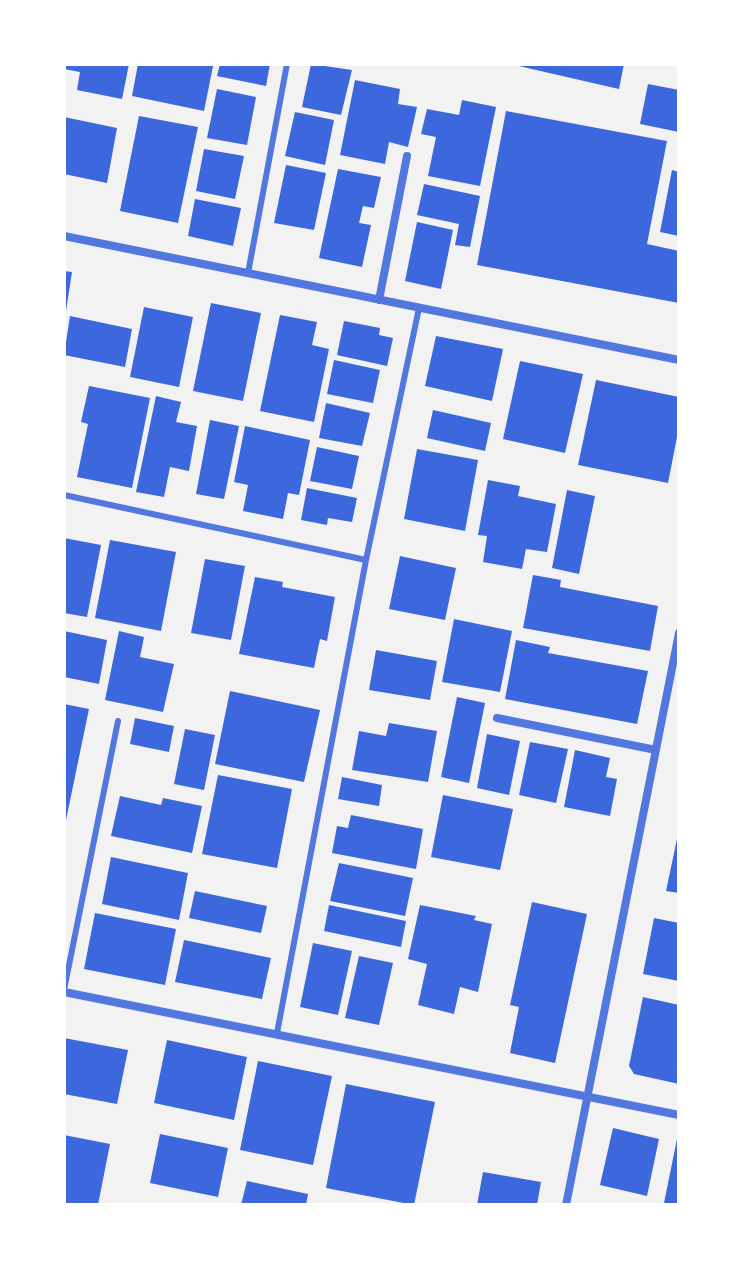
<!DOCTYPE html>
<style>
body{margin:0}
#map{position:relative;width:743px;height:1269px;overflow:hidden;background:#f2f2f2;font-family:"Golos Text",sans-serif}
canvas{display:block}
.frame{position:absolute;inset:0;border:66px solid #fff;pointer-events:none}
</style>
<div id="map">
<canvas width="743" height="1269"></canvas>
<div class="frame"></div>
</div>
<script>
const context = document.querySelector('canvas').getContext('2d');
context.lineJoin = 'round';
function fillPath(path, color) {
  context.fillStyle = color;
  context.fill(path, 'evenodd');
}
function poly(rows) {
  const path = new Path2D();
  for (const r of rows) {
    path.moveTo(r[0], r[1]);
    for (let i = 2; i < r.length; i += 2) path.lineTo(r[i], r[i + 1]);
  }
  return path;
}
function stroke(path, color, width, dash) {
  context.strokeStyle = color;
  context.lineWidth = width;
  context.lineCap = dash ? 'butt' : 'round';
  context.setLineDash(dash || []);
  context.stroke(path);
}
fillPath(poly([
 [64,64,129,64,122,99,77,90,80,72,64,69],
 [138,64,213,66,204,111,132,96],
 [220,64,270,64,266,86,217,76],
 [311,64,352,70,341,115,302,107],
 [510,64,624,64,619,89],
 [355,80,400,89,398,104,417,107,408,147,389,142,385,164,340,155],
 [648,84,679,90,679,132,640,124],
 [217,89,256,97,247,145,207,138],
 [462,100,496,107,480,186,428,176,436,137,421,134,427,109,459,115],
 [506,111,667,141,647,244,679,251,679,303,477,265],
 [295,112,334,120,325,165,285,156],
 [139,116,198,127,178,223,120,211],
 [64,117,117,128,107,183,64,174],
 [204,149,244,156,235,199,196,191],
 [286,165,326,173,314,230,274,223],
 [338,169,381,177,374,208,363,206,359,223,371,225,362,267,319,258],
 [672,170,679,172,679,236,660,232],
 [424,184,480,196,470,247,455,245,459,224,417,215],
 [195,199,241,208,233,246,188,236],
 [417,222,453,230,441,289,405,281],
 [64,271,72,272,66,311,64,311],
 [211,303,261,313,243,401,193,391],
 [144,307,193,317,179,387,130,377],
 [280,315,317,322,312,345,329,349,314,422,260,411],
 [70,316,132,329,125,367,64,355],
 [344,321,380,328,379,335,393,338,387,366,337,355],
 [436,336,503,349,492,401,425,386],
 [334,360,380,370,373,403,327,394],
 [520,361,583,374,565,453,503,439],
 [596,380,679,397,679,427,668,483,578,465],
 [89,386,150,398,132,488,77,477,88,424,81,422],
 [156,396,181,402,176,422,197,426,189,471,170,467,164,497,136,492],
 [326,403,370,413,362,446,319,438],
 [433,410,491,423,485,451,427,438],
 [210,420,239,426,224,499,196,494],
 [245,426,310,440,299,495,288,493,283,519,243,511,248,485,234,482],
 [317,447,359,456,352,489,310,481],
 [417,449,478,460,465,531,404,519],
 [488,480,520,486,518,496,556,504,547,552,526,549,522,569,483,562,487,536,478,535],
 [307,488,357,498,352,522,328,518,327,525,301,520],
 [567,490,595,496,579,574,552,568],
 [64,538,101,545,87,617,64,613],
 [110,540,176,552,161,631,95,618],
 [400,556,456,568,445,620,389,609],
 [205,559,245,566,231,640,191,633],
 [533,575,561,580,560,587,658,606,650,651,523,628],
 [255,577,283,582,282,587,335,597,327,641,320,639,314,668,239,654],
 [454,619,512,631,500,692,442,682],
 [64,631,107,640,99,684,64,677],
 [119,631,144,637,140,657,174,664,163,712,105,700],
 [516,640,550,647,548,653,648,671,637,724,505,699],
 [376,650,437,661,430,700,369,690],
 [230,691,320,710,304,782,215,764],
 [457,697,485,703,469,783,441,777],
 [64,704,89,709,65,825,64,825],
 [135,718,174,726,169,752,130,744],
 [389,723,437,731,428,782,352,770,359,731,386,736],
 [185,729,215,735,204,790,174,784],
 [487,734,520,741,509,795,477,788],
 [530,742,568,749,556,803,519,795],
 [575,750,610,758,606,777,617,779,610,816,564,807],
 [218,775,292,789,277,868,202,854],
 [342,777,382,785,379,806,338,799],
 [443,795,513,809,500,870,431,857],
 [120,796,161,805,163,798,202,806,192,853,111,836],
 [351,815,423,829,416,869,332,853,337,826,348,828],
 [678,834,679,834,679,893,666,891],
 [111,857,188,873,179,920,102,904],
 [339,863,413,878,405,916,330,901],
 [195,891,267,906,261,933,189,918],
 [532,902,587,914,555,1063,510,1053,519,1007,510,1005],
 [329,905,406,921,401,947,324,931],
 [420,905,476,916,474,920,492,924,478,992,460,987,454,1014,418,1005,427,964,408,959],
 [95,913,176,929,165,985,84,969],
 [654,918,679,923,679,981,643,974],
 [184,940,271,958,262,999,175,982],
 [313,943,352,951,338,1015,300,1007],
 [359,956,393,963,379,1025,345,1018],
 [643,997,679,1005,679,1084,634,1074,629,1066],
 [64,1038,128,1050,117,1104,64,1094],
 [167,1040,247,1057,234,1120,154,1103],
 [258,1061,332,1076,313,1165,240,1150],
 [346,1084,435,1102,414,1205,326,1188],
 [613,1128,659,1139,647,1196,600,1185],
 [160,1134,228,1148,218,1197,150,1183],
 [678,1134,679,1134,679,1205,664,1203],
 [64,1135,110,1144,98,1205,64,1205],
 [483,1172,541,1182,537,1205,477,1205],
 [247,1181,308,1194,306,1205,241,1205]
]), '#3d67dc');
stroke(poly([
 [248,273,287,64],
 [64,495,366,560],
 [64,990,118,721],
 [277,1033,366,560,419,308]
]), '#5277de', 6);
stroke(poly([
 [64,236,679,360],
 [379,300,407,156],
 [497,718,656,750],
 [64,992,679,1115],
 [566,1205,679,633]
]), '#5277de', 8);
</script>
